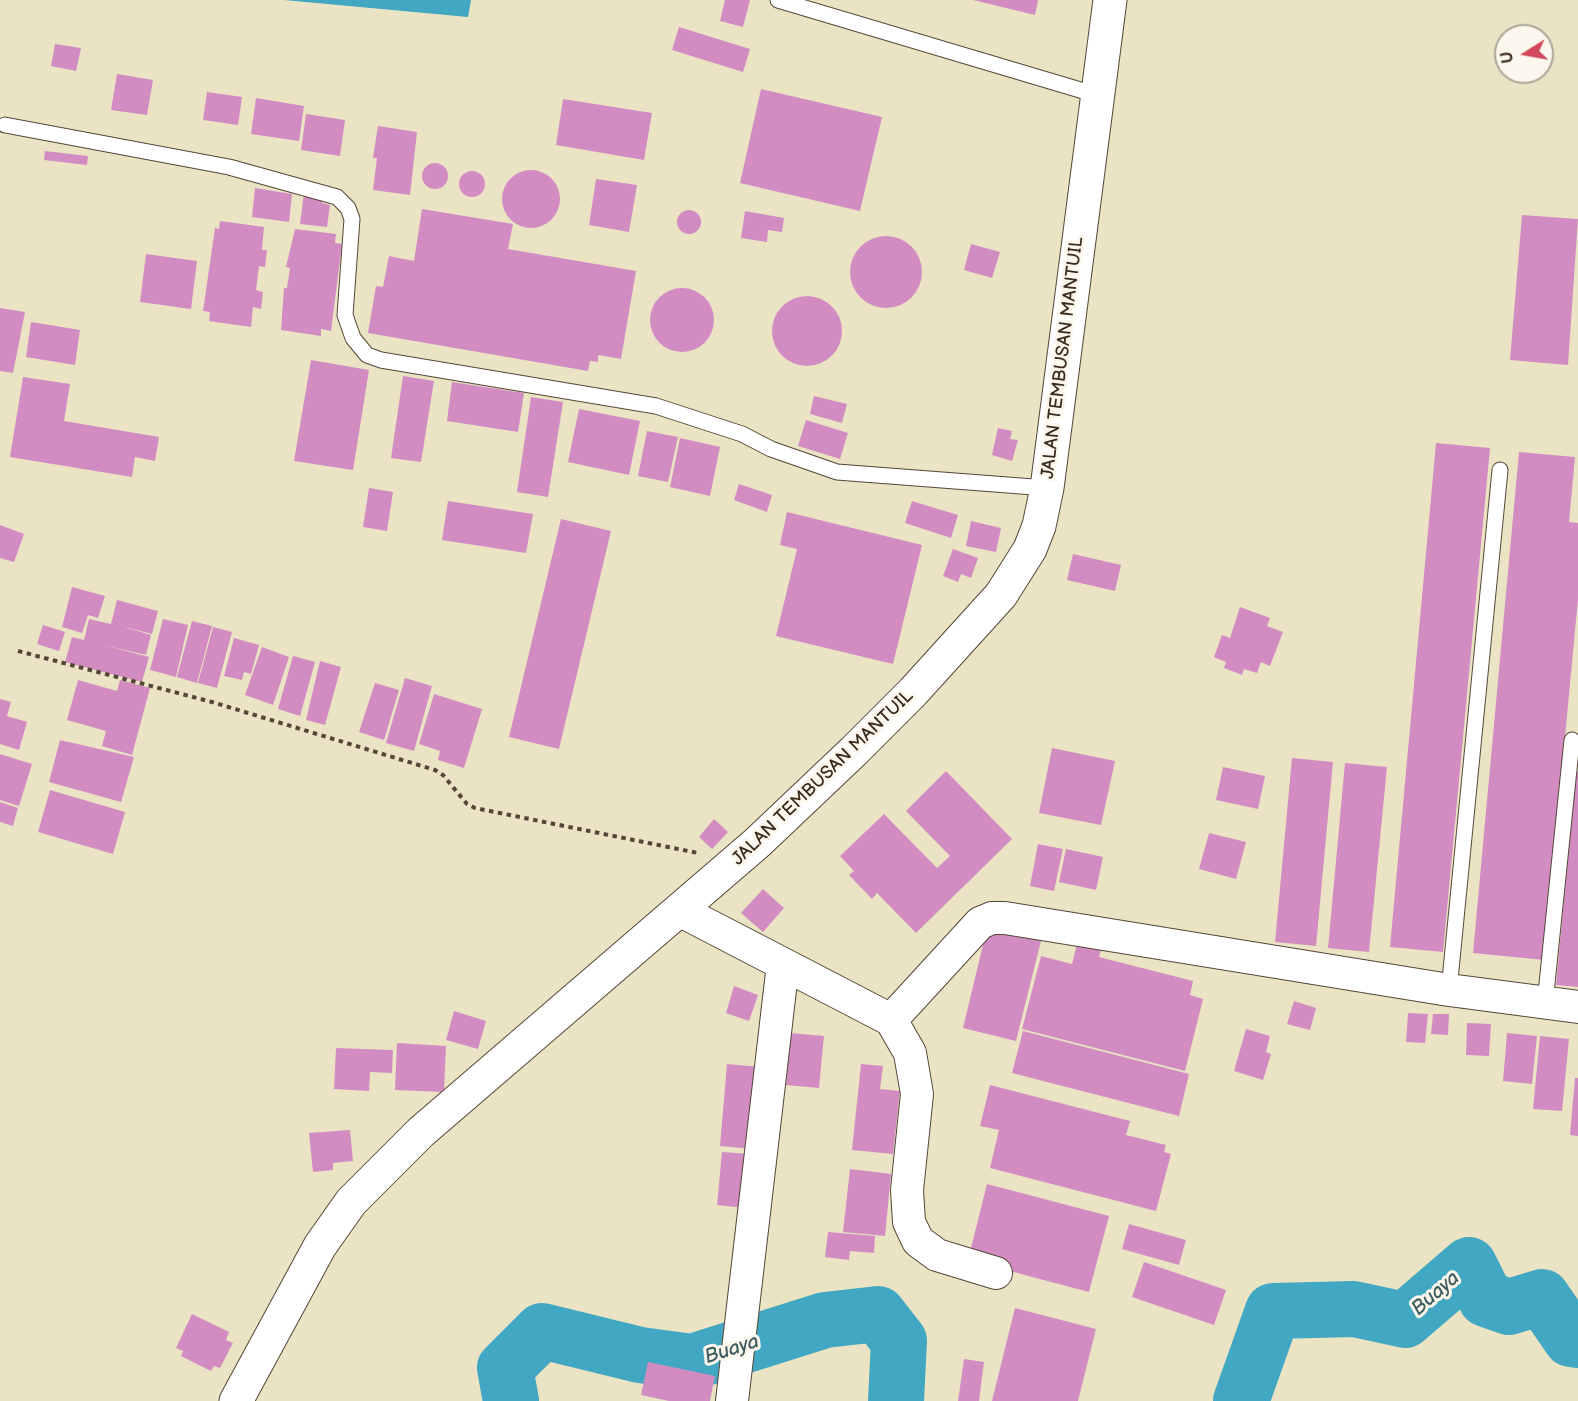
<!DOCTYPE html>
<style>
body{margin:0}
#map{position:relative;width:1578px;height:1401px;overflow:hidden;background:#eae4c5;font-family:"Balsamiq Sans",sans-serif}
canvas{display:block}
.north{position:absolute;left:1494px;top:24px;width:60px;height:60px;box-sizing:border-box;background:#fbf7ec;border:2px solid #aea59a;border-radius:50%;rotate:259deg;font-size:16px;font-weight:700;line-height:24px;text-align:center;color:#3b2a1e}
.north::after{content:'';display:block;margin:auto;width:21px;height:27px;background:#d1495b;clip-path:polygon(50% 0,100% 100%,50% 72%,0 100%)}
</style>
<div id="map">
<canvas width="1578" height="1401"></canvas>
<div class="north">U</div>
</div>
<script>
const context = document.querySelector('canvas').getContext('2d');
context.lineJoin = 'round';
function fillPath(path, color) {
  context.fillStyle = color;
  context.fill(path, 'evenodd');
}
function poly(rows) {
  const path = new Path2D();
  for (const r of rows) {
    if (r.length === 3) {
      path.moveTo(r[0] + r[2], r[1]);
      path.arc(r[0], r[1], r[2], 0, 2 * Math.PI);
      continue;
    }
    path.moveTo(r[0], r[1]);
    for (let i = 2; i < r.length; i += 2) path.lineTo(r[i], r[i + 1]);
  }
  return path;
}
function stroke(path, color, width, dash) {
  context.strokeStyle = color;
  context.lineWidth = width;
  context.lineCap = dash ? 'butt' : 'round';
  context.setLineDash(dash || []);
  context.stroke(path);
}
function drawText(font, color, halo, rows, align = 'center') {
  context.font = font + ' "Balsamiq Sans",sans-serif';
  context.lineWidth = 6;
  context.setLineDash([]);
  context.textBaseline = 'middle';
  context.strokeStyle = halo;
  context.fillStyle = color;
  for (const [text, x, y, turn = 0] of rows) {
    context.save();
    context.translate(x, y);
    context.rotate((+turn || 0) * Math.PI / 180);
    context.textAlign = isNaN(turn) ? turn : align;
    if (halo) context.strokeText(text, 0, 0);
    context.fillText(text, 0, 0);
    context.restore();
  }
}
fillPath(poly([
 [284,0,471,0,468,17]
]), '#42a7c2');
stroke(poly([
 [511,1401,505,1368,542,1331,640,1355,692,1362,825,1320,878,1314,899,1341,896,1401],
 [1241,1401,1273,1311,1354,1309,1405,1320,1469,1265,1486,1299,1509,1307,1542,1297,1571,1339,1578,1340]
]), '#42a7c2', 56);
fillPath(poly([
 [725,0,750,0,743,27,720,21],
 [973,0,1038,0,1035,15],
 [679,27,750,49,743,72,672,50],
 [55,44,81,48,76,71,51,66],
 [117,74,153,80,147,115,111,110],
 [761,89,882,117,860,211,740,183],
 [207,92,242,97,238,125,203,120],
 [256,98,304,106,299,141,251,134],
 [563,99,652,113,644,160,556,145],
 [306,114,345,120,340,156,301,150],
 [378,126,417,132,410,195,373,190,377,158,373,158],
 [45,151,88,156,87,165,44,160],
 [435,176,13],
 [531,199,29],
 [472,184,13],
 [596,179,637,185,629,232,589,225],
 [255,188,292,194,289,222,252,217],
 [304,193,322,196,322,203,330,205,327,227,300,224],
 [422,209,513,224,508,249,636,271,621,359,598,355,598,362,590,361,588,371,368,333,376,286,383,287,389,256,414,261],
 [689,222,12],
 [745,211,784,218,782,232,768,230,767,242,741,238],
 [1522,215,1578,219,1568,365,1510,360],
 [220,221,264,227,262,250,267,250,265,267,259,266,256,290,263,292,261,309,253,307,251,327,209,321,210,312,203,311,215,228,219,229],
 [295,229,336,234,335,243,342,244,331,331,321,329,321,336,281,330,284,288,287,288,290,268,286,267],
 [886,272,36],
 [971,244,1000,252,992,278,964,270],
 [146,254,197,261,191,309,140,302],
 [682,320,32],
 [807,331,35],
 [0,308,25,312,13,373,0,371],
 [31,322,80,330,75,365,26,357],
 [311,360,369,370,353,470,294,461],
 [403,376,434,381,421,462,391,458],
 [23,377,70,384,64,421,159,437,155,461,135,457,132,477,10,457],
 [452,382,524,393,518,432,447,421],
 [814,396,847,404,842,423,810,414],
 [531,397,563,402,548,497,517,492],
 [579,409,640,421,629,475,568,462],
 [806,420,848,433,840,459,798,446],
 [998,428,1012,431,1010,439,1018,440,1012,461,992,455],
 [647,431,678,437,668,482,638,476],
 [680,438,720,447,710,496,670,487],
 [1436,443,1490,448,1443,952,1390,947],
 [1519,452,1575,457,1569,522,1578,523,1578,599,1544,960,1473,953],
 [739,484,772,495,767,512,734,500],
 [369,488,393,492,387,531,363,527],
 [448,501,533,514,526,553,442,540],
 [912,501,958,515,951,538,905,523],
 [787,512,922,545,893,664,776,636,797,549,780,545],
 [561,519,611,531,559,749,509,737],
 [971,521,1001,528,996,552,966,546],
 [0,525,24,534,14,562,0,558],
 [953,549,978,558,971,578,961,574,958,582,943,576],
 [1073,554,1121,565,1115,591,1067,580],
 [72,587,105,596,98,618,88,615,82,633,62,627],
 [117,600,158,611,152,634,121,626,151,635,146,655,103,645,149,657,142,682,65,662,72,637,84,640,89,619,111,624],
 [1240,607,1270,618,1267,626,1283,632,1270,666,1261,662,1257,673,1244,669,1242,675,1224,668,1226,662,1214,657,1222,635,1230,638],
 [163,619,188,625,176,677,150,670],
 [192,621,212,626,197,683,177,677],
 [43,625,65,632,59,651,37,644],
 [213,627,232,632,217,688,198,683],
 [234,638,259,645,251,674,244,672,242,680,224,676],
 [262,647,289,657,273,705,245,695],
 [293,656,315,662,300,716,278,709],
 [320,661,341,667,325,725,306,720],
 [405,678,432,686,414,751,386,743],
 [78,680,117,691,120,680,150,688,132,755,102,746,106,731,67,720],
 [375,683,399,690,384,740,359,732],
 [434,694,482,709,464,768,438,760,440,751,419,744],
 [0,699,11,702,7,716,27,722,19,750,0,744],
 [60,740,134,757,121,802,49,782],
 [1052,748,1115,761,1101,825,1039,813],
 [0,754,32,764,19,806,0,800],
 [1292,758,1333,762,1316,946,1275,942],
 [1345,763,1387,767,1369,952,1328,948],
 [1223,767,1265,776,1258,809,1216,800],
 [946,771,1012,839,916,933,877,893,872,899,849,875,854,871,840,856,884,814,937,868,950,856,906,811],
 [1576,771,1578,771,1578,987,1556,985],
 [50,790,125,812,113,854,38,832],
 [0,802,18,808,13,826,0,822],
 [714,819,728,832,712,849,699,837],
 [1209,833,1246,842,1236,879,1199,869],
 [1038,844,1063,849,1054,891,1030,886],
 [1066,849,1103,857,1096,890,1059,882],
 [763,889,784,908,763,932,741,913],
 [988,924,1042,937,1016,1041,963,1028],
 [1077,944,1101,950,1099,957,1193,981,1190,995,1203,999,1185,1071,1022,1029,1041,956,1072,964],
 [734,986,758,995,749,1021,726,1013],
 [1294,1001,1316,1008,1310,1030,1287,1024],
 [454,1011,486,1021,478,1049,446,1040],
 [1408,1013,1428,1014,1425,1043,1406,1042],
 [1433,1014,1449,1014,1448,1035,1431,1034],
 [1467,1023,1491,1024,1489,1056,1466,1055],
 [1246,1029,1270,1036,1266,1052,1271,1054,1263,1080,1234,1071],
 [1023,1031,1189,1074,1179,1116,1012,1073],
 [790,1033,824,1036,819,1088,786,1085],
 [1507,1033,1537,1036,1532,1084,1503,1081],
 [1540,1036,1569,1039,1562,1111,1533,1109],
 [397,1043,446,1046,444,1092,395,1090],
 [336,1048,393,1050,392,1073,370,1072,369,1091,334,1089],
 [727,1064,761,1067,753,1149,720,1146],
 [861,1064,883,1066,880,1089,900,1091,893,1154,852,1150],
 [1575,1078,1578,1078,1578,1136,1570,1135],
 [990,1085,1130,1121,1126,1135,1166,1145,1164,1152,1171,1154,1156,1211,990,1168,999,1130,980,1126],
 [350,1130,353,1161,333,1163,333,1170,313,1172,309,1133],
 [722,1152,750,1154,745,1208,717,1205],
 [850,1169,891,1174,885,1236,843,1232],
 [987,1184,1109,1216,1089,1292,968,1260],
 [1129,1224,1186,1240,1179,1265,1122,1249],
 [828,1232,875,1236,874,1253,850,1251,849,1260,825,1257],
 [1144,1262,1226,1290,1214,1325,1132,1297],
 [1015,1308,1096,1329,1078,1401,992,1401],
 [192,1314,229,1332,226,1340,233,1343,220,1368,214,1366,211,1371,181,1356,183,1351,176,1348],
 [964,1359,984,1362,979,1401,958,1401],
 [648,1362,715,1376,710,1401,669,1401,641,1395]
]), '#d28cc1');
const lane = poly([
 [778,0,1097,95],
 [5,125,229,167,337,197,348,208,352,219,345,315,353,338,367,355,381,360,656,406,742,434,771,449,837,472,1047,488],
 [1449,990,1500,470],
 [1545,1003,1572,740]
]);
const street = poly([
 [679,910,891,1020,910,1053,917,1094,907,1190,909,1222,918,1241,937,1255,996,1273],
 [891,1020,980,923,992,918,1005,918,1449,990,1578,1007],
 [732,1401,783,964]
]);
const secondary = poly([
 [236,1401,320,1246,351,1202,421,1132,757,843,854,751,913,692,1001,595,1030,549,1039,526,1047,488,1110,0]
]);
stroke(lane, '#554637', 17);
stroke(street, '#554637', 34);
stroke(secondary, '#554637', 35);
stroke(poly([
 [18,651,212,702,435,770,443,775,467,804,475,808,698,853]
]), '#554637', 4, [4.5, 4.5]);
stroke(lane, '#fff', 15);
stroke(street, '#fff', 32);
stroke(secondary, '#fff', 33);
drawText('18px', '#3b2a1e', '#fbf7ec', [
 ["JALAN TEMBUSAN MANTUIL",1063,358,-83],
 ["JALAN TEMBUSAN MANTUIL",823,778,-44]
]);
drawText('italic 20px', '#3e5c60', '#fbf7ec', [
 ["Buaya",1436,1294,-41],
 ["Buaya",732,1350,-18]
]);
</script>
